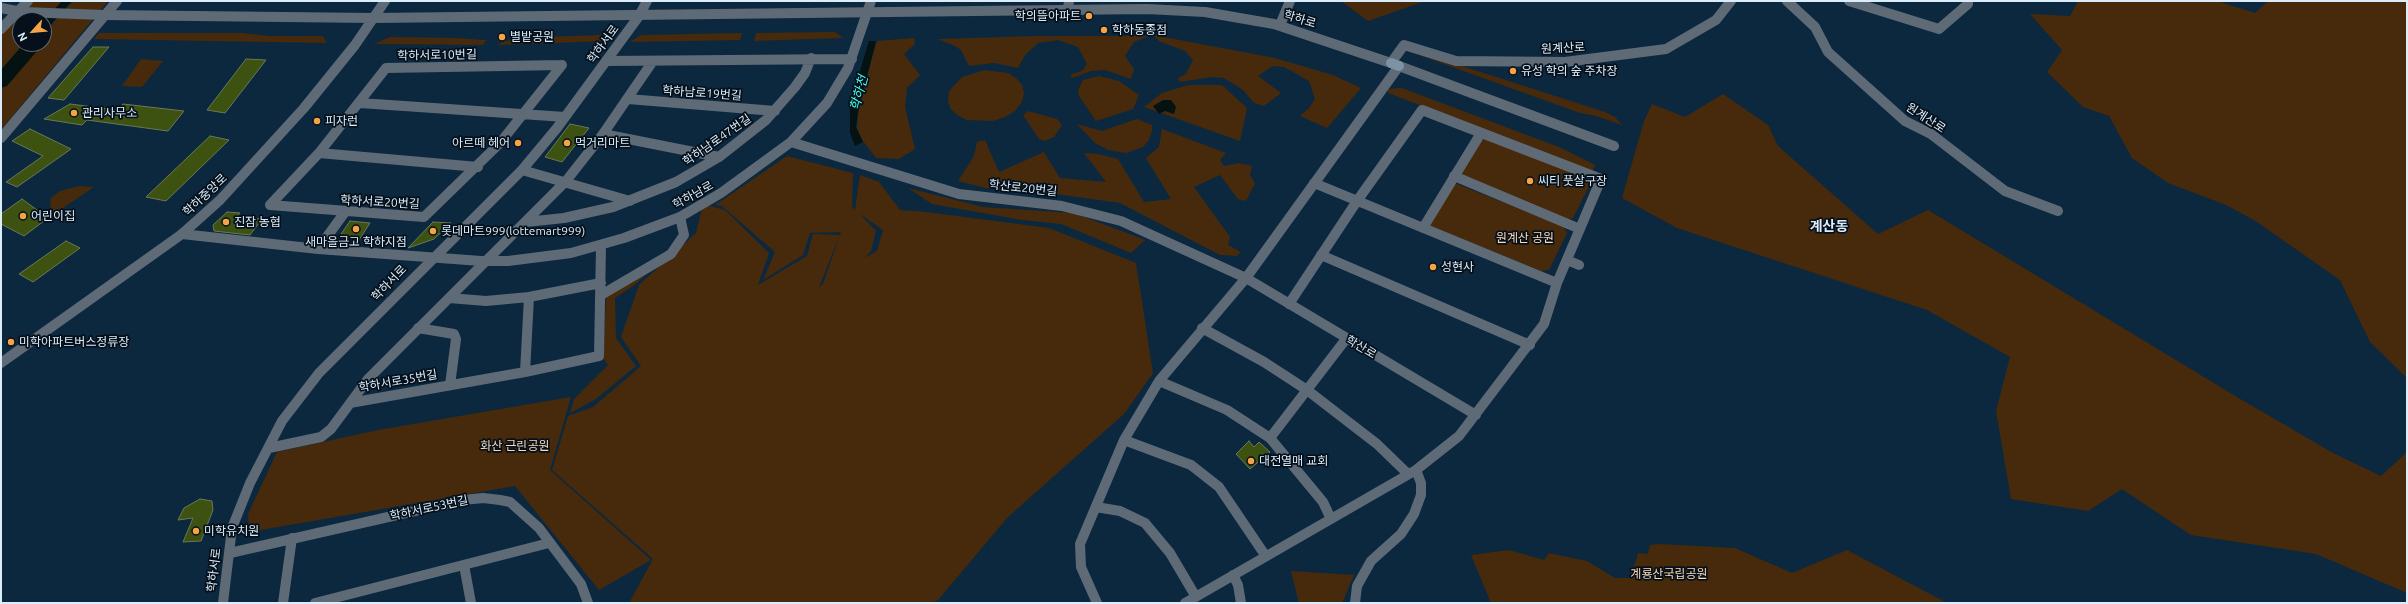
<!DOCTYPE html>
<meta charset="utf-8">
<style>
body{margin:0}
#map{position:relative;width:2408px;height:604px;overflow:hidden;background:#0c283f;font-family:Ubuntu,sans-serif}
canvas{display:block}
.frame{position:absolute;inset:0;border:2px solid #dbecfb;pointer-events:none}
.north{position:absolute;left:12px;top:12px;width:40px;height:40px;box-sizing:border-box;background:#05101a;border:1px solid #5b6874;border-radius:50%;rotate:243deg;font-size:11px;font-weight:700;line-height:16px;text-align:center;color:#dbecfb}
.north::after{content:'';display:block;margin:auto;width:14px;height:18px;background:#f5a346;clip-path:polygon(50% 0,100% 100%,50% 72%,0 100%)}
</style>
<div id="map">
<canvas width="2408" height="604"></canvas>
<div class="frame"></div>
<div class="north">N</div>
</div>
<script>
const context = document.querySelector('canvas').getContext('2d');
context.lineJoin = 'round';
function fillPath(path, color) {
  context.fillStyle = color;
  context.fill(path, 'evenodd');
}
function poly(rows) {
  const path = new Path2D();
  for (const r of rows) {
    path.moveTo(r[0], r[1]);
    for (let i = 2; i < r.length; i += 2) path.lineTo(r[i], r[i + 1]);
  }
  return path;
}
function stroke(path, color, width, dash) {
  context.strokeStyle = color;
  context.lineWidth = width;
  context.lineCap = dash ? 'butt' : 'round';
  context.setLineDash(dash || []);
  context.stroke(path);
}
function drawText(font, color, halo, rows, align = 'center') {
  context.font = font + ' Ubuntu,"Noto Sans KR",sans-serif';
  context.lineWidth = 3.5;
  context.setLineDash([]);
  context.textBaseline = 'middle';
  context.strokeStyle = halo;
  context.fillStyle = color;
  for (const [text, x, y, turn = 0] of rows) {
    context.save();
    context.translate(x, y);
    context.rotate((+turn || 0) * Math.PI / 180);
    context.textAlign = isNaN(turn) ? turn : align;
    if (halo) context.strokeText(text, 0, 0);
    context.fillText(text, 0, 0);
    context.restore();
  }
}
fillPath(poly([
 [31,1,62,1,44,21,20,20,20,44,23,44,1,70,1,34],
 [73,1,108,1,1,130,1,83,34,44,44,44,44,33],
 [1341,1,1425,1,1368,21],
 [2078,1,2217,1,2255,13,2268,1,2407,1,2407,378,2370,342,2340,280,2254,220,2226,205,2168,183,2132,158,2109,116,2083,107,2047,72,2062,50,2030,14,2070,16],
 [835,32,843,38,754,41,756,33],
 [99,33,243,33,270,36,323,36,327,43,94,39],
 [742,33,740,40,630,42,641,35],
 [601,35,606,41,497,45,505,41,539,37],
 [1153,35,1275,58,1333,75,1361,88,1327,128,1300,116,1309,108,1315,99,1309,81,1295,73,1284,67,1273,66,1258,76,1281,93,1264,106,1254,103,1243,90,1224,78,1212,77,1180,82,1178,78,1186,74,1193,60,1185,51,1159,41],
 [1037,36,1149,36,1134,42,1125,56,1134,69,1131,79,1105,70,1091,71,1072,78,1070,75,1083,70,1087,64,1078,47,1058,40,1038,43,1025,55,1018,68,994,63,969,66,961,50,953,45,937,39],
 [390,37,456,38,486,40,483,45,374,44],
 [914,38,915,44,904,54,920,75,907,88,905,107,915,149,899,159,876,158,863,141,857,129,859,103,877,41],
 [1411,52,1462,66,1605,112,1615,117,1622,125,1596,116,1580,113],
 [141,59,163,61,142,87,122,86],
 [985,70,1008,73,1016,78,1022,85,1024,93,1022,102,1015,111,1005,117,993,121,967,120,957,115,950,108,948,100,949,91,962,77],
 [1099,76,1119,81,1139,95,1133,109,1096,121,1079,96,1078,90,1083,80],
 [1188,85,1222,85,1247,108,1240,141,1144,107,1162,93],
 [1402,88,1559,147,1595,165,1593,171,1388,93,1388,89],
 [1723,94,1768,125,1778,146,1878,234,1928,210,2237,397,2333,453,2381,476,2407,452,2407,593,2316,554,2191,535,2122,489,2088,511,2011,499,1996,411,2010,357,1927,310,1677,228,1622,198,1644,121,1652,104,1685,117],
 [1028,111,1057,119,1062,125,1054,137,1045,141,1039,139,1023,115],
 [1137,119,1152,125,1152,131,1149,140,1143,147,1126,153,1108,150,1095,143,1077,124,1102,131],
 [1162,129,1226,153,1220,160,1224,166,1239,163,1252,166,1250,175,1255,183,1246,201,1238,199,1220,175,1194,187,1230,237,1228,245,1241,252,1237,256,1220,255,1120,203,1042,192,986,188,958,181,974,156,977,142,985,140,999,172,1044,152,1060,178,1106,182,1084,153,1098,154,1118,159,1144,202,1171,199,1146,158,1159,147],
 [1486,139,1587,178,1590,184,1573,218,1567,219,1462,176,1460,173,1480,141],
 [787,156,853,173,852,207,855,210,860,175,879,182,900,210,926,212,1049,228,1136,263,1153,373,1124,414,1008,517,938,600,932,603,629,603,653,559,552,470,568,416,593,407,641,366,621,337,639,285,696,233,703,204,725,210,769,253,758,285,807,256,813,234,840,235,819,287,823,284,841,232,810,233,803,255,763,280,775,252,722,206,715,205],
 [860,214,883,230,877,251,865,258,871,251,876,231],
 [1457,184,1563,226,1567,233,1549,270,1541,271,1430,226,1451,186],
 [79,186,94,187,54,214,50,206,51,198,60,191],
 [908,188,983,207,1074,213,1145,240,1131,253,1061,224,1022,220,932,204],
 [660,263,633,286,615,298,616,338,636,366,596,399,570,413,574,399,608,365,603,358,606,297],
 [571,397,550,470,651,560,599,590,515,486,249,532,248,514,277,452,378,430],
 [1658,544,1735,548,1792,573,1847,550,1947,603,1491,603,1471,555,1509,550,1544,560,1549,553,1587,561,1615,578,1631,578,1638,553,1648,554,1650,545],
 [1291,571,1354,575,1342,603,1299,603]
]), '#462a0b');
fillPath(poly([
 [62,1,72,1,44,32,44,21],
 [869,41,876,41,858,112,856,127,863,142,855,146,850,133,850,104],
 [24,44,34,44,1,82,1,70],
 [1163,100,1171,100,1176,107,1174,114,1165,111,1159,114,1153,106]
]), '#041312');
fillPath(poly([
 [24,44,43,44,7,86,1,88,1,70,24,44]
]), '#041312');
const building = poly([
 [93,47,109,47,64,100,48,98,93,47],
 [246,59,266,60,225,113,207,110,246,59],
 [70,104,117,110,123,104,184,111,168,131,87,120,82,125,44,119,70,104],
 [570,124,589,128,562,162,545,157,570,124],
 [30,129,71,149,17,187,6,182,43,156,12,141,30,129],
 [210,136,229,140,166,201,146,197,210,136],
 [22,199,48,218,24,236,1,224,1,214,22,199],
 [227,212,240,213,237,216,262,219,250,235,214,231,213,225,227,212],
 [350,221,370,223,359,240,345,238,348,235,341,234,350,221],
 [433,222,451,223,434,239,408,248,433,222],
 [66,241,80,248,33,282,19,274,66,241],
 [1249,441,1254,447,1259,442,1270,452,1250,469,1236,454,1249,441],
 [200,499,212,501,213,510,201,541,183,542,193,518,178,520,184,508,200,499]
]);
fillPath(building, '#3d5211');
stroke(building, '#6a7855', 1);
stroke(poly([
 [1787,1,1815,27,1828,52,1905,121,1931,134,2005,191,2058,211],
 [1849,1,1939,29,1968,4,1968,1],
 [1068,9,1069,1],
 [1280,25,1290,1],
 [1,29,28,1],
 [606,61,852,59],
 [1391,63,1404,45,1456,61,1565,62,1666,49,1716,20,1731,1],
 [562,65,500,143,424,217,270,205,319,153,386,68,562,65],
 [628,99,775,111],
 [360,103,565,117],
 [603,134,719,157],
 [1,138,117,1],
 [791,142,959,194,1062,206,1121,221,1246,278,1476,415],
 [319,153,478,167],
 [522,170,630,201],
 [1454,176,1580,229],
 [1314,183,1557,283],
 [526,222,564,218,613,207,676,182,719,157,766,120,795,87,805,73,811,58],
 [1423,228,1481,133],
 [182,234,318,249,481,261,508,261,571,253,624,238,680,217,721,193,791,142,827,103,848,68,871,1],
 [318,249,345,212],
 [1321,255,1530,345],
 [1567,260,1579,265],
 [601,295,671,254,684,235,680,217],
 [449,298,486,301,529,297,601,283],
 [418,328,454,334,456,339,450,385],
 [1202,328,1264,362,1307,390,1377,444,1408,474],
 [525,372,529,297],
 [1159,381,1227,410,1270,438,1323,502,1331,519],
 [350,403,525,372,599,356,601,246],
 [1270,438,1346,339],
 [1124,440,1191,465,1219,487,1265,555],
 [269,448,321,437,331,429,368,379,566,181,603,134,653,61],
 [1096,507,1120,511,1145,523,1170,553,1196,597],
 [230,553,463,500,483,498,500,500,510,502,539,528,581,584,588,603],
 [464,565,471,603],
 [1233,575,1238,585,1241,603],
 [223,603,232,528,250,483,282,421,319,373,522,170,557,128,639,16,647,1],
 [283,603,292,538],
 [315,603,549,543],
 [1097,603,1081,567,1080,544,1124,440,1159,381,1246,278,1399,66],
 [1185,603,1416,470,1459,436,1544,324,1557,283,1601,179,1422,110,1357,201,1289,304],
 [1355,603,1357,586,1371,561,1401,534,1414,514,1421,495,1421,483,1416,470]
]), '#5e6b77', 10);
stroke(poly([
 [1,8,22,12,104,15,374,18,1147,9,1205,12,1274,24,1391,63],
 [1399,66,1614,146],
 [1,363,182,234,220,200,304,108,355,45,385,1]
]), '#5e6b77', 10);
stroke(poly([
 [1391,63,1399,66]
]), '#7e92a5', 10);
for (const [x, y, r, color] of [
 [1089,16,4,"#f5a346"],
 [1104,30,4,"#f5a346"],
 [502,37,4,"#f5a346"],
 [1513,71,4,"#f5a346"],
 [74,113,4,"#f5a346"],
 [317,121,4,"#f5a346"],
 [518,143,4,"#f5a346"],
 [567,143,4,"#f5a346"],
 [1530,181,4,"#f5a346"],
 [23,216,4,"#f5a346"],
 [226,222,4,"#f5a346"],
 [356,229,4,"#f5a346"],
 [433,231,4,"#f5a346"],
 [1433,267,4,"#f5a346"],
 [11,342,4,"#f5a346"],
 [1251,461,4,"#f5a346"],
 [196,531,4,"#f5a346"]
]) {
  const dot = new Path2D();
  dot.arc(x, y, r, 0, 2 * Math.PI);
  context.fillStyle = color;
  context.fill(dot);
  stroke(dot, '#05101a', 1.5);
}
drawText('12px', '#dbecfb', '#05101a', [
 ["학의뜰아파트",1081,16,"right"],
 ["학하동종점",1112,30],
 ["별밭공원",510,37],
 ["유성 학의 숲 주차장",1521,71],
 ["관리사무소",82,113],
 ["피자런",325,121],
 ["아르떼 헤어",510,143,"right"],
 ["먹거리마트",575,143],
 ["씨티 풋살구장",1538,181],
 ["어린이집",31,216],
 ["진잠 농협",234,222],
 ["롯데마트999(lottemart999)",441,231],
 ["새마을금고 학하지점",356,242,"center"],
 ["성현사",1441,267],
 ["미학아파트버스정류장",19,342],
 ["대전열매 교회",1259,461],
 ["미학유치원",204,531]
], 'left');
drawText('12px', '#dbecfb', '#05101a', [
 ["학하로",1300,19,17],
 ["학하서로",603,44,-54],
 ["원계산로",1563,48,-3],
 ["학하서로10번길",437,55,-1],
 ["학하남로19번길",702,93,4],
 ["원계산로",1926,118,33],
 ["학하남로47번길",717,140,-35],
 ["학산로20번길",1023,188,6],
 ["학하중앙로",205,195,-43],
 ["학하남로",693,195,-29],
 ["학하서로20번길",380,202,3],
 ["학하서로",389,283,-46],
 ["학산로",1361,347,31],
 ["학하서로35번길",398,381,-10],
 ["학하서로53번길",429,508,-12],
 ["학하서로",214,570,-83]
]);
drawText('12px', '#fbd8b7', '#05101a', [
 ["원계산 공원",1525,238],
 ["화산 근린공원",515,446],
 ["계룡산국립공원",1669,574]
]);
drawText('italic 13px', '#46ffee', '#05101a', [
 ["학하천",859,93,-75]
]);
drawText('bold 14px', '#dbecfb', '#05101a', [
 ["계산동",1829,226]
]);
</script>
